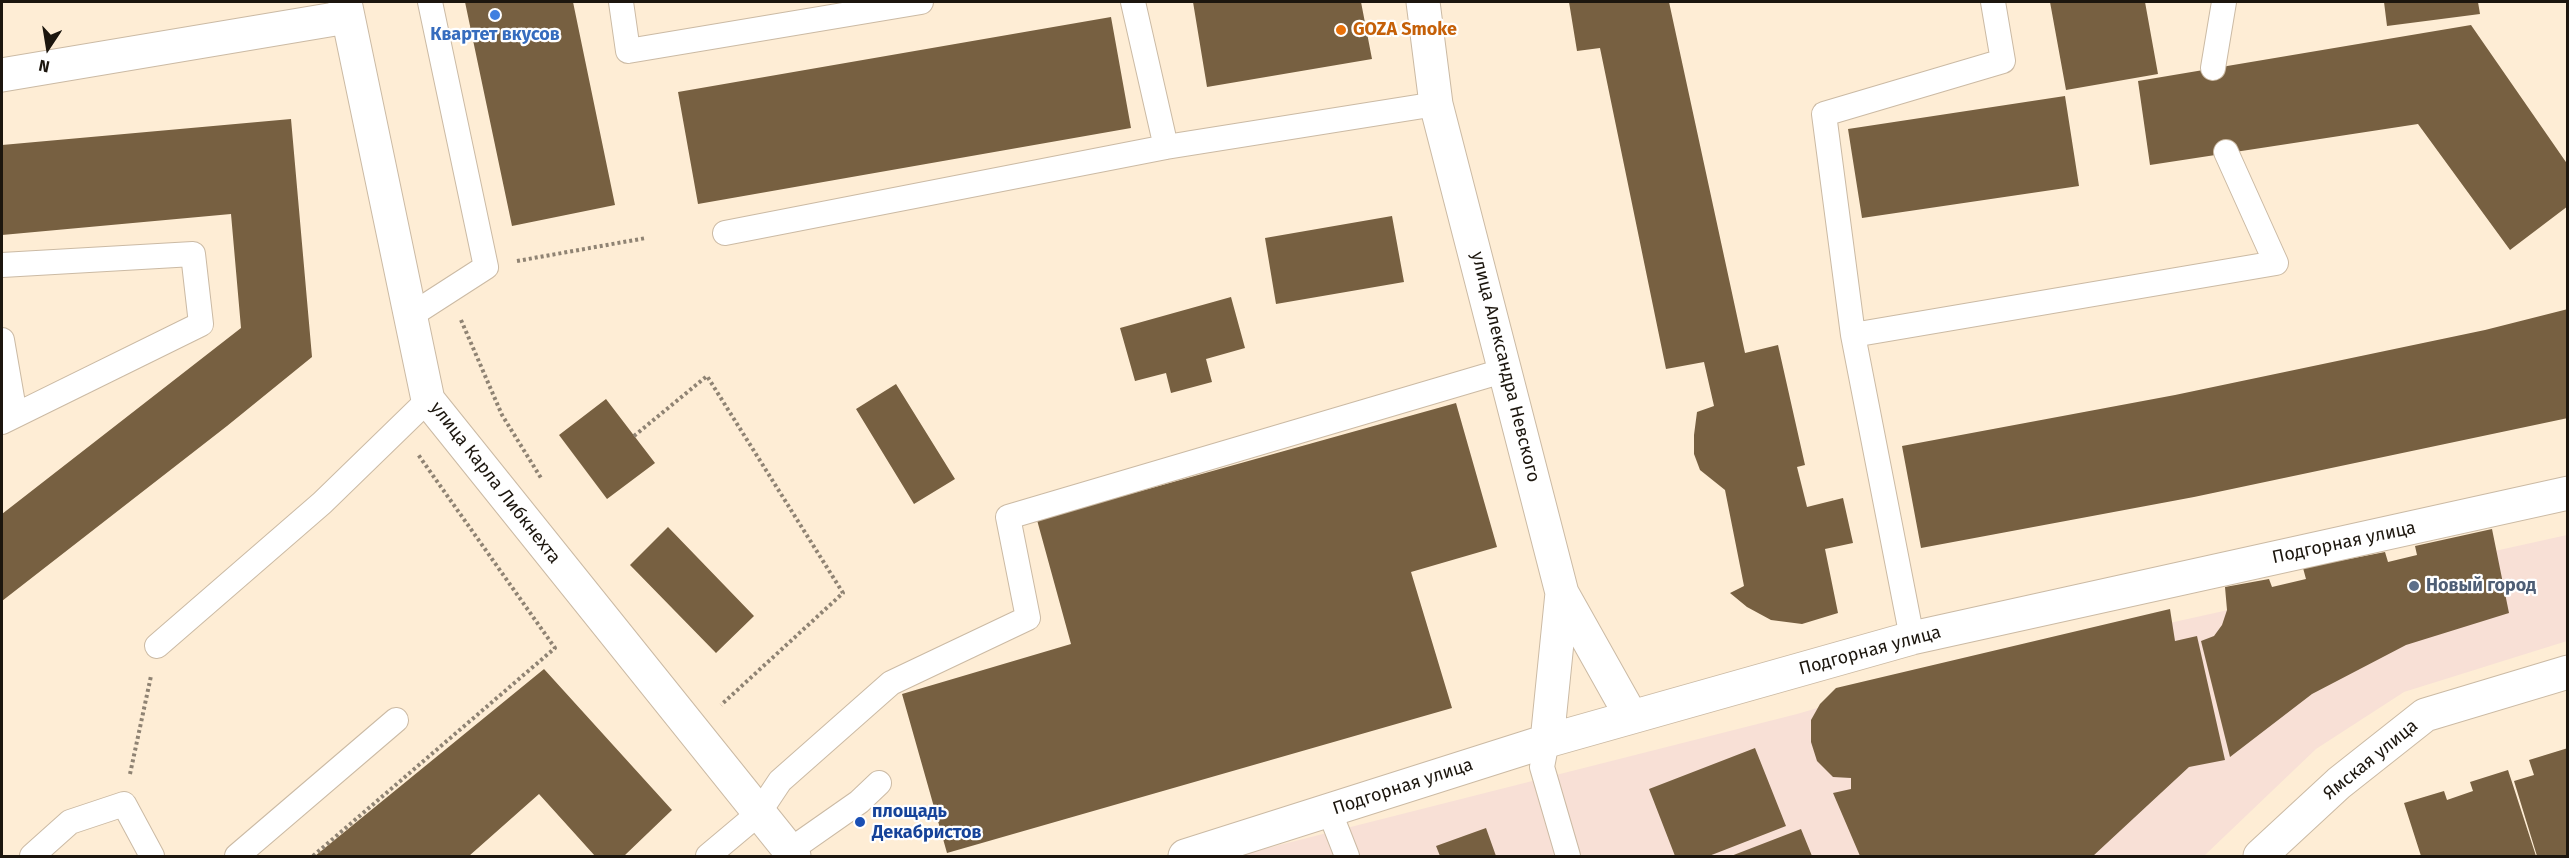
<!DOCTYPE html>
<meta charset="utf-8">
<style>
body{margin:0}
#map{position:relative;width:2569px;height:858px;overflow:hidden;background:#feedd5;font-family:"Fira Sans",sans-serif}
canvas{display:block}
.frame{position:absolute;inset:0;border:3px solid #1c160e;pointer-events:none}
.north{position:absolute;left:18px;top:18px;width:60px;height:60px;-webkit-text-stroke:4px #fff;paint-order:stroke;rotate:192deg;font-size:16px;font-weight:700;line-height:24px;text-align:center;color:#1c160e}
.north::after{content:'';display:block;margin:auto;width:21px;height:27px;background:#1c160e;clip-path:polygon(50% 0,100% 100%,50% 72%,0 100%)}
</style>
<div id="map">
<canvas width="2569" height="858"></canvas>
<div class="frame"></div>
<div class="north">N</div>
</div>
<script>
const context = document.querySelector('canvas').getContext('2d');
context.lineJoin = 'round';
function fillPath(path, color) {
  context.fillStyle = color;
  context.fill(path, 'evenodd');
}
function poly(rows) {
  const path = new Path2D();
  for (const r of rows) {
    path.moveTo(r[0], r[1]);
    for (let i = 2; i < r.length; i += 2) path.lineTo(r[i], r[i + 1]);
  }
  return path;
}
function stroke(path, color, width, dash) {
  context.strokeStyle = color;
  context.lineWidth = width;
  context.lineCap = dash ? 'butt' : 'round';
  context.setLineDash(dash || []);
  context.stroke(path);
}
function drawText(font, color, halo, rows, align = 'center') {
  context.font = font + ' "Fira Sans",sans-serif';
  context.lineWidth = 4.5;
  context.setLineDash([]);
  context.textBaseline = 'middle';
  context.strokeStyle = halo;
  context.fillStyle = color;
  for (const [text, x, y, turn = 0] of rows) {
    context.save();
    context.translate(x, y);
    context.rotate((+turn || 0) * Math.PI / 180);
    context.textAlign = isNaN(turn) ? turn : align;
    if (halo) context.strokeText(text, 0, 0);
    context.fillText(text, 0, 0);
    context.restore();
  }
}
fillPath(poly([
 [2567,535,2567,641,2404,692,2316,749,2204,856,1236,856,1797,714,1921,678]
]), '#f8e0d6');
fillPath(poly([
 [465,2,573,2,615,205,512,226],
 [1193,2,1361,2,1372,59,1207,87],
 [1569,2,1669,2,1745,353,1778,345,1805,465,1797,467,1807,507,1843,498,1853,543,1825,549,1838,613,1802,624,1771,620,1747,607,1730,593,1744,586,1725,490,1700,470,1694,454,1694,435,1697,412,1714,406,1704,362,1666,369,1600,48,1577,51],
 [2050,2,2145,2,2158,74,2066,90],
 [2384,2,2478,2,2480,14,2387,26],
 [1111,17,1131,128,698,204,678,92],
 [2471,25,2568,165,2568,206,2510,250,2418,124,2150,165,2138,81],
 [2065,96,2079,186,1862,218,1848,129],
 [291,119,312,357,227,426,2,601,2,514,241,328,231,214,2,235,2,145],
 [1392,216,1404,282,1276,304,1265,238],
 [1231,297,1245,348,1206,359,1212,382,1171,393,1166,373,1135,381,1120,328],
 [2568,309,2568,418,2194,497,1921,548,1902,446,2175,395,2485,330],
 [896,384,955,479,914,504,856,409],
 [606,399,655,463,607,499,559,435],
 [1456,403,1497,547,1411,572,1452,708,947,853,902,694,1071,644,1037,520],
 [668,527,754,616,716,653,630,565],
 [2492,529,2509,613,2406,645,2312,694,2230,757,2201,641,2214,636,2222,625,2227,610,2225,587,2269,579,2272,587,2306,579,2303,568,2385,552,2388,562,2417,555,2415,546],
 [2170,609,2175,641,2197,636,2225,760,2189,767,2093,856,1860,856,1833,793,1851,789,1851,778,1833,777,1817,761,1811,742,1811,720,1820,704,1836,688],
 [544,669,672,810,624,856,595,856,539,794,469,856,315,856],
 [1755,748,1786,826,1709,856,1675,856,1649,789],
 [2568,748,2568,856,2537,856,2514,781,2534,775,2529,760],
 [2508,770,2536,856,2421,856,2404,803,2444,791,2447,800,2473,791,2470,782],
 [1486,828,1496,856,1440,856,1436,846],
 [1801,829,1812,856,1731,856]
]), '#776041');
const service = poly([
 [621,2,628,51,921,2],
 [1133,2,1166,147],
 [2213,68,2224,2],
 [725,233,1166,147,1436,104],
 [2,265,193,254,201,324,2,422],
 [410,316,486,267,430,2],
 [1853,335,1824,114,2003,61,1993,2],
 [2,340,15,415],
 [1912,638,1853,335,2276,263,2226,152],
 [157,646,322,503,428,400],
 [1547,741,1542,767,1568,856],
 [1329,810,1347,856],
 [789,851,859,802,879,783],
 [32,856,70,822,124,804,152,856],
 [237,856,396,720],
 [708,856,758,814,780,781,891,683,1028,618,1008,517,1506,370]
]);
const minor = poly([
 [1423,2,1436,104,1562,593,1631,716],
 [2,75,347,17],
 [1547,741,1562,593],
 [1185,856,1547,741,1912,638,2568,493],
 [2260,856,2339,783,2425,715,2568,672]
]);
const secondary = poly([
 [345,2,428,400,794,856]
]);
stroke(service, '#cbbaa4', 26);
stroke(minor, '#cbbaa4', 35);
stroke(secondary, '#cbbaa4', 35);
stroke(poly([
 [517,261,646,238],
 [461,320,502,415,541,478],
 [634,436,707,376,843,593,721,705],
 [130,774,151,676],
 [313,856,555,648,417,453]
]), '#8f8373', 4, [3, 3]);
stroke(service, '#fff', 24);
stroke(minor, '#fff', 33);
stroke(secondary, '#fff', 33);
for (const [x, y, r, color] of [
 [495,15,6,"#3f7fe0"],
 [1341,30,6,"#e8710a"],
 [2414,586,6,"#5c6f8a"],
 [860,822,6,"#1a4fb4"]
]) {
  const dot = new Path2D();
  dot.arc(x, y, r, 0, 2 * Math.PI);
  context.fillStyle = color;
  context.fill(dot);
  stroke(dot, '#fff', 2);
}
drawText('bold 18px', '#c56008', '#fff', [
 ["GOZA Smoke",1353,30]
], 'left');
drawText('bold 18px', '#366cbe', '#fff', [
 ["Квартет вкусов",495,35]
]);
drawText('18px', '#1c160e', '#fff', [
 ["улица Александра Невского",1505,367,76],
 ["улица Карла Либкнехта",495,483,52],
 ["Подгорная улица",2344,543,-12],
 ["Подгорная улица",1870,651,-15],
 ["Ямская улица",2371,760,-39],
 ["Подгорная улица",1403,787,-18]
]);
drawText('bold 18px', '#4e5e75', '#fff', [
 ["Новый город",2426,586]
], 'left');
drawText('bold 18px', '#164399', '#fff', [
 ["площадь",872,812],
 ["Декабристов",872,833]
], 'left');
</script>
